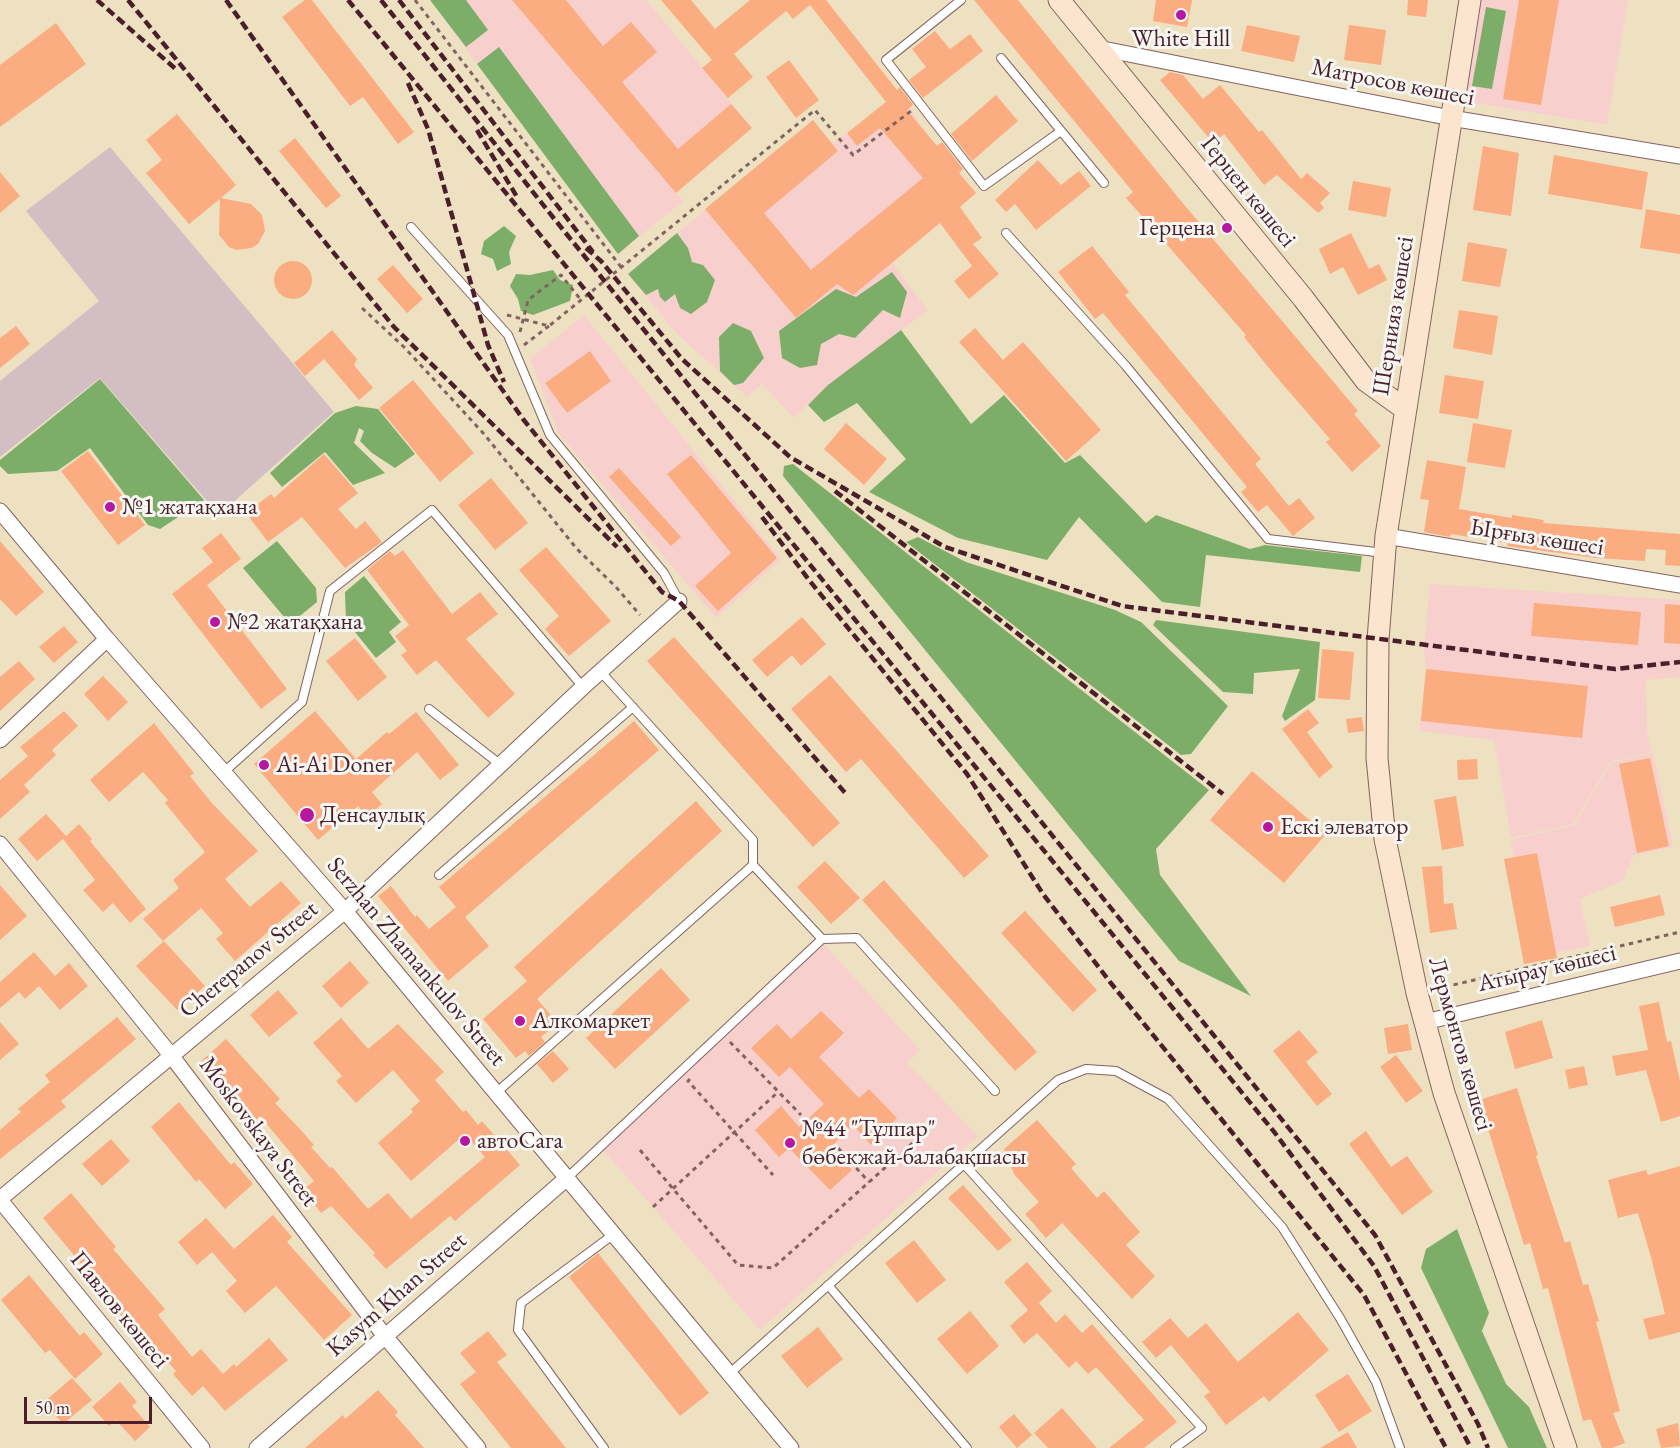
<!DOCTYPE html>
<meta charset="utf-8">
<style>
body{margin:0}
#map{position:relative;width:1680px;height:1448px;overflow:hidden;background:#eee1c2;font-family:"EB Garamond",serif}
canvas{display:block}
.scale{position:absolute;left:24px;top:1397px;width:128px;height:27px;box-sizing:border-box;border:3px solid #4a1f2b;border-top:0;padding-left:8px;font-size:18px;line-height:21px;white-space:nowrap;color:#4a1f2b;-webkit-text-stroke:4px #f6f6f2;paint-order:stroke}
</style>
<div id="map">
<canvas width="1680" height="1448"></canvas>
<div class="scale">50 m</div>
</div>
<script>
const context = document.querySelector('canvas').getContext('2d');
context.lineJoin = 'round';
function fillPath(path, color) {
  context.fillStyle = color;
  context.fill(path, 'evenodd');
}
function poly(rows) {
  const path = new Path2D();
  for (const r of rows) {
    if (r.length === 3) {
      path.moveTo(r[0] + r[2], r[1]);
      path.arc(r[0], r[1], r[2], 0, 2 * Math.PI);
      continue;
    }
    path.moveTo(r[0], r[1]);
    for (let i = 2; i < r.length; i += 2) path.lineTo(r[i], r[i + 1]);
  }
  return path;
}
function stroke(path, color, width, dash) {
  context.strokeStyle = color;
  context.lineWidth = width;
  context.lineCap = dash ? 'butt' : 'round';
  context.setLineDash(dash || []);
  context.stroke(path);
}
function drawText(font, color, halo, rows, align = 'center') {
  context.font = font + ' "EB Garamond",serif';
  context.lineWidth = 6;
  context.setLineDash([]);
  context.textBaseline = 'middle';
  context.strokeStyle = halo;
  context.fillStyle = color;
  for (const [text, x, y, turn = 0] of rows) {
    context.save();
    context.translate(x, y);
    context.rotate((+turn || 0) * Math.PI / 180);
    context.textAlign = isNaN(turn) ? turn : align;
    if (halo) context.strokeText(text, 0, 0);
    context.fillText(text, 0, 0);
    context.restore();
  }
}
fillPath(poly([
 [430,0,646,0,752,128,676,193,683,201,618,254],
 [1478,0,1628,0,1607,125,1463,101],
 [909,105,920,125,976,193,892,263,928,310,828,385,794,418,762,384,747,397,676,333,628,274,813,120,832,144,847,133,857,146],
 [584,315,781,559,716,618,559,434,530,359],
 [1430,584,1680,600,1680,677,1646,680,1647,730,1651,752,1610,762,1573,824,1511,838,1494,740,1419,731,1426,669,1424,651],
 [1653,753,1673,847,1634,855,1622,881,1580,899,1590,946,1556,953,1537,853,1514,857,1510,840,1574,825,1611,763],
 [823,943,920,1050,907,1063,978,1136,760,1330,603,1150]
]), '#f7d0cd');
fillPath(poly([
 [110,147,334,412,219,515,100,378,0,457,0,381,99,301,26,211]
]), '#d2bec3');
fillPath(poly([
 [430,0,466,0,488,30,466,47],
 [1486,7,1506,11,1492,89,1472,86],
 [499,47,639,236,618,254,477,64],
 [504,226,516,236,509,252,511,264,497,271,493,259,481,254,484,241],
 [677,233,688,248,692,262,703,265,715,280,707,302,691,314,680,308,675,294,665,302,660,297,658,289,646,295,628,274],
 [553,270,560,280,573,285,570,301,533,315,521,311,518,299,510,286,516,274,530,275],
 [892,272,907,292,900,318,883,310,855,338,839,334,821,344,817,365,800,368,782,358,779,331,836,289,856,297],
 [733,323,751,331,764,358,743,383,734,385,720,371,719,337],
 [901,330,971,424,1004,395,1065,463,1080,455,1146,523,1156,515,1250,549,1265,545,1362,556,1360,572,1206,555,1200,607,1162,602,1079,517,1047,560,958,538,869,492,906,459,857,403,824,422,808,405,828,385],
 [100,379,204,500,160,529,148,525,90,448,57,471,8,474,0,466,0,460],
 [356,406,378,409,415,454,395,468,372,453,360,441,364,431,359,428,354,443,385,473,353,485,325,452,282,487,270,473,335,413],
 [793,464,1209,790,1156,849,1160,875,1251,996,1179,961,783,476,784,466],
 [918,537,966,562,1115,610,1141,622,1228,706,1191,754,1181,755,906,542],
 [277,541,316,588,317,602,290,624,243,568],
 [364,576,401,622,389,632,396,642,376,658,346,621,345,592],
 [1156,620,1320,642,1315,700,1285,721,1282,716,1300,669,1254,673,1253,694,1223,692,1153,625],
 [1457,1229,1489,1313,1482,1331,1506,1384,1529,1407,1547,1448,1508,1448,1421,1268,1426,1249]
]), '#7cae69');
fillPath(poly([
 [305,0,312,0,414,132,398,144,363,97,350,106,282,17],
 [512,0,566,0,603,46,631,22,657,52,622,82,678,149,731,104,752,128,676,193],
 [661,0,691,0,715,29,750,0,826,0,897,90,900,87,913,105,907,110,937,146,942,142,963,169,959,173,976,193,960,207,982,238,973,244,999,274,969,299,954,281,972,266,940,223,853,295,837,284,796,318,705,209,813,120,838,151,764,213,811,270,923,178,880,128,857,146,847,133,886,102,810,5,793,19,786,11,734,54,753,77,728,98,702,68,712,60],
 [974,0,1018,0,1181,201,1358,411,1354,414,1381,446,1352,472,1326,442,1330,439,1273,373,1244,337,1246,335,1126,198,1133,192],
 [1156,0,1192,0,1187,27,1153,21],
 [1408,0,1428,0,1426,17,1407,15],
 [1519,0,1559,0,1541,105,1503,99],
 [56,23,86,64,0,127,0,65],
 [1247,25,1300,36,1294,62,1241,51],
 [1349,25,1386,30,1381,65,1344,60],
 [935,31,950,49,970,34,983,51,923,98,909,80,926,67,912,49],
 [789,60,819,100,796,118,766,77],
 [1170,72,1183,75,1203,99,1220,85,1259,132,1262,130,1301,179,1307,173,1330,193,1320,203,1324,208,1318,213,1277,175,1264,185,1224,134,1213,143,1160,80],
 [996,95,1018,121,972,161,951,134],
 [177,114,236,185,221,198,251,204,262,215,265,231,258,244,251,248,236,250,229,247,219,235,220,199,189,224,146,173,162,160,146,140],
 [295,138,341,196,326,208,279,151],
 [1483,146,1519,153,1511,216,1473,210],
 [1554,155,1648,172,1642,210,1548,194],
 [1038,160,1061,185,1079,171,1091,186,1036,230,1015,204,1006,212,995,200],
 [0,172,20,196,0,213],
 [1353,181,1391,188,1386,217,1348,210],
 [1646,209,1680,215,1680,254,1640,248],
 [1351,233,1369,269,1379,264,1387,280,1358,295,1343,267,1330,274,1319,249],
 [1468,242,1507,249,1500,287,1462,281],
 [1092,246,1129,292,1125,295,1261,459,1255,464,1289,506,1299,498,1315,518,1293,536,1267,505,1258,512,1241,492,1247,487,1103,313,1095,319,1058,272],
 [293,280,19],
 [393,265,423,299,407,313,377,279],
 [1459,310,1498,316,1492,355,1453,348],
 [16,326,30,344,0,368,0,338],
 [975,328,1003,360,1023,342,1101,430,1066,461,959,342],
 [332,330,357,359,354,365,373,388,359,400,324,359,305,376,294,363],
 [590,351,611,381,567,413,545,383],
 [1445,375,1484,381,1478,419,1439,413],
 [413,380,474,453,440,482,379,408],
 [846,423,887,459,864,485,824,449],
 [1473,423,1512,430,1505,468,1467,462],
 [88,451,145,525,118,545,61,471],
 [324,454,358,493,338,509,356,529,365,521,382,542,345,568,302,517,268,542,246,513,271,494,274,498],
 [691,455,777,558,718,611,695,586,731,553,667,474],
 [1427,460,1466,467,1459,509,1512,518,1512,515,1544,520,1543,523,1680,534,1680,566,1665,565,1666,550,1646,549,1645,561,1596,558,1507,546,1508,543,1451,534,1450,537,1424,532,1429,500,1420,499],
 [619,468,681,537,671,546,609,477],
 [491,478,528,523,495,550,458,505],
 [221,533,241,559,207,585,287,689,261,709,172,594,213,562,202,548],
 [0,541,44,592,16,616,0,599],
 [546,547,611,621,569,656,545,629,559,616,519,570],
 [403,550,452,614,480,592,498,614,466,639,515,694,488,718,436,660,417,675,401,655,407,651,395,636,409,625,367,570,390,551,395,556],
 [1534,603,1641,612,1638,645,1531,636],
 [1665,604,1680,605,1680,644,1664,643],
 [802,617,826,644,801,666,792,655,767,677,752,660],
 [64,626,78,642,54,663,39,647],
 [674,637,840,823,813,847,647,661],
 [355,638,387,677,358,701,326,661],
 [1322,649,1354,652,1350,700,1318,698],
 [19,661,35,679,0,711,0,677],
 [1426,669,1588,686,1582,738,1421,721],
 [830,675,989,856,964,878,861,759,846,772,791,709],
 [103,676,128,702,108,721,84,694],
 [1308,709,1319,723,1307,732,1333,767,1319,778,1282,729],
 [64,711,78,726,52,750,56,755,24,785,30,792,0,819,0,780,28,756,20,747],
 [315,711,356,759,387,732,389,734,416,712,459,765,440,780,417,752,372,792,382,804,367,817,358,806,318,840,254,764],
 [1362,717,1364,731,1348,733,1346,719],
 [634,721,659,750,465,917,489,946,448,981,378,896,391,886,415,917,417,915,429,929,456,907,439,887],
 [154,723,194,773,190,776,211,802,258,851,225,879,250,907,281,881,301,903,235,961,216,939,223,933,201,908,163,941,143,919,179,888,173,880,205,852,165,803,168,800,143,772,109,802,90,780],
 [1650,758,1669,846,1637,853,1619,764],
 [1477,759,1478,779,1458,780,1457,760],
 [1252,771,1326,834,1284,883,1210,820],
 [1456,796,1464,846,1442,850,1434,800],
 [696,801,722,831,537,999,558,1023,541,1037,545,1042,529,1056,525,1051,516,1058,483,1019,527,981,514,967],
 [46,814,66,836,79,824,92,839,90,841,146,909,130,923,113,903,103,912,83,890,95,880,63,839,37,861,18,839],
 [1537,853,1557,958,1524,964,1504,859],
 [825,861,860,898,831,924,797,887],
 [1442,866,1444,904,1453,903,1457,929,1430,933,1422,867],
 [884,880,1037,1052,1015,1071,862,900],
 [0,885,27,916,0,940],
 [1660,895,1665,915,1615,927,1610,907],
 [1025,911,1097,990,1073,1012,1001,933],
 [164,941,205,986,177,1010,136,966],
 [34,952,55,976,69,963,88,986,60,1010,39,986,25,999,19,992,0,1008,0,982],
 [350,961,369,983,341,1008,322,986],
 [661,968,690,1000,615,1069,586,1038],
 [278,990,298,1013,269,1037,250,1015],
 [1659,1002,1667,1042,1671,1041,1680,1081,1680,1116,1661,1122,1646,1070,1616,1076,1612,1056,1648,1050,1639,1006],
 [821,1011,844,1033,819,1057,859,1098,869,1089,897,1118,871,1145,853,1125,830,1148,852,1170,830,1190,789,1148,779,1157,755,1130,781,1106,799,1127,824,1104,790,1067,779,1077,751,1048,777,1024,791,1039],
 [117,1017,136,1039,61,1101,66,1107,0,1159,0,1130,21,1112,18,1109,50,1082,45,1075],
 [341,1018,368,1049,398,1024,444,1072,435,1080,463,1112,466,1110,478,1125,482,1121,520,1165,455,1221,450,1216,386,1269,373,1255,375,1253,331,1206,321,1213,303,1190,314,1181,260,1116,252,1124,198,1064,226,1039,280,1099,275,1103,300,1129,314,1145,311,1147,330,1168,332,1167,368,1209,388,1193,411,1219,485,1157,465,1134,411,1181,378,1143,413,1112,411,1109,420,1101,393,1070,356,1103,336,1081,342,1076,313,1043],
 [1542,1020,1553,1058,1515,1069,1505,1032],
 [0,1022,19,1044,0,1060],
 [1408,1024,1412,1050,1388,1054,1384,1028],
 [1299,1030,1318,1052,1306,1062,1332,1094,1317,1106,1273,1051],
 [553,1051,569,1069,553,1083,537,1064],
 [1396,1055,1423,1091,1406,1103,1380,1067],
 [1584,1066,1588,1085,1569,1089,1565,1070],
 [1517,1088,1538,1155,1536,1156,1565,1243,1570,1241,1583,1285,1588,1284,1599,1321,1596,1322,1620,1411,1613,1413,1625,1443,1612,1448,1602,1448,1591,1419,1583,1421,1548,1288,1543,1289,1530,1243,1524,1245,1479,1100],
 [179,1102,231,1165,234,1162,253,1184,225,1209,199,1179,196,1182,151,1127],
 [1037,1120,1076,1164,1071,1168,1097,1198,1104,1191,1140,1232,1126,1245,1155,1276,1132,1299,1062,1223,1046,1238,1025,1214,1039,1202,1014,1174,1004,1149],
 [1366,1131,1391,1167,1407,1156,1433,1192,1402,1215,1349,1144],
 [111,1139,130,1161,102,1186,82,1164],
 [1680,1166,1680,1332,1649,1340,1643,1319,1665,1314,1651,1257,1638,1213,1618,1218,1608,1180,1646,1170,1648,1175],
 [963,1185,1012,1240,998,1251,948,1198],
 [71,1193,116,1247,113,1249,165,1309,158,1315,192,1357,201,1349,223,1374,234,1364,236,1367,269,1338,288,1360,225,1411,203,1386,192,1396,173,1374,176,1371,161,1354,141,1330,137,1334,95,1286,98,1284,43,1218],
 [273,1215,292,1237,287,1242,352,1315,324,1340,276,1286,245,1313,226,1291,237,1281,212,1252,197,1265,178,1242,206,1218,234,1249],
 [914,1240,946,1280,917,1303,885,1263],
 [598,1253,709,1393,680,1416,569,1277],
 [1027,1262,1052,1291,1039,1303,1056,1323,1065,1314,1082,1333,1092,1324,1177,1422,1144,1448,1109,1448,1144,1420,1096,1367,1088,1374,1076,1361,1069,1368,1037,1333,1024,1344,1010,1326,1028,1310,1004,1282],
 [29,1275,80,1336,84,1332,103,1354,75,1379,50,1350,45,1353,1,1300],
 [970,1311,999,1346,967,1374,937,1339],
 [1298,1312,1329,1350,1269,1402,1264,1396,1226,1425,1204,1396,1210,1392,1171,1345,1156,1358,1142,1342,1170,1318,1188,1338,1206,1323,1238,1362],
 [818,1327,843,1359,807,1388,781,1356],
 [488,1331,507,1355,497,1362,566,1448,511,1448,460,1384,476,1372,460,1353],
 [1348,1374,1372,1411,1339,1432,1315,1395],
 [72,1378,92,1400,63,1424,44,1402],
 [120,1382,137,1402,132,1406,150,1427,135,1441,116,1420,109,1426,92,1407],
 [378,1390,398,1412,395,1415,424,1448,305,1448,343,1415,345,1419],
 [1062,1408,1097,1448,1048,1448,1034,1433],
 [1014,1414,1032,1435,1017,1448,999,1427],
 [1678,1423,1680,1446,1661,1448,1656,1429],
 [1348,1432,1357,1448,1320,1448]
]), '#fbac80');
const lane = poly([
 [961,0,886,60,984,186,1061,131],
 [1001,58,1104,183],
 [411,227,508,335,550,435,664,573,679,601],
 [1006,233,1126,366,1268,539,1384,553],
 [601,672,753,840,753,865],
 [429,709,501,765],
 [224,772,302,702,330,591,432,510,583,687],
 [439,875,633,707],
 [496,1093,753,865,822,939],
 [964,1164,1202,1428,1175,1448],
 [567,1178,822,939,857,938,995,1091],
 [828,1285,967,1448],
 [729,1374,1058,1080,1086,1069,1116,1071,1168,1099,1282,1227,1340,1318,1376,1382,1400,1448],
 [604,1448,518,1330,521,1303,614,1234]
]);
const street = poly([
 [1098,48,1451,118,1680,156],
 [0,511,107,639,345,911,791,1448],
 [1386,536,1680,585],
 [0,740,107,639],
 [0,844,170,1054,384,1335,478,1448],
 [1425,1022,1680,961],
 [0,1199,345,911,583,687,679,601],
 [0,1200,202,1448],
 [257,1448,567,1178]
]);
const secondary = poly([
 [1059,0,1303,298,1366,381,1405,409],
 [1470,0,1386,536,1378,640,1377,758,1385,839,1417,993,1444,1093,1566,1448]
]);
stroke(lane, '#836360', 10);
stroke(street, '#836360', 17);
stroke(secondary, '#836360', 23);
stroke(poly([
 [415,0,621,267],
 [362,308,404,347,484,434,577,549,616,587,640,615],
 [507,315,549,326,815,110,853,155,911,111],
 [520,332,528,300,561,275,581,300],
 [524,345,549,326],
 [1436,989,1680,932],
 [730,1042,801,1115],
 [690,1079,688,1081,773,1175],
 [838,1148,869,1182],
 [640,1150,738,1265,773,1268,917,1139],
 [653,1207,778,1092]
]), '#836360', 3, [4.5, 4.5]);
stroke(lane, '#fff', 8);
stroke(street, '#fff', 15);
stroke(secondary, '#fce5cf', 21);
stroke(poly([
 [97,0,178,71],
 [128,0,394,327,617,547],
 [226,0,523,419,662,592,679,601,847,795],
 [348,0,1275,1133,1374,1266,1471,1448],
 [381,0,552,216,1375,1235,1478,1424,1488,1448],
 [399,0,593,252],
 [408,83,428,129,488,345,504,382],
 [477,130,517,197],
 [586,248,601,261,682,359,790,457,945,547,1122,606,1615,669,1680,662],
 [835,491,1223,794],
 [762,517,809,580,967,774,1043,894,1110,982,1364,1295,1446,1448]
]), '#4a1f2b', 4.5, [9, 4.5]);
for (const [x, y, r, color] of [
 [1181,15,6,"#b5179e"],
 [1227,228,6,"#b5179e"],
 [110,507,6,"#b5179e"],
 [215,622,6,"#b5179e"],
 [264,765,6,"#b5179e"],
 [307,815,8,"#b5179e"],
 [1268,827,6,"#b5179e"],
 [520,1021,6,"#b5179e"],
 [465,1141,6,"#b5179e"],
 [790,1143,6,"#b5179e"]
]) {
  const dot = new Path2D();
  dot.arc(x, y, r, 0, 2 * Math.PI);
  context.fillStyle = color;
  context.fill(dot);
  stroke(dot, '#f6f6f2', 2);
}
drawText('24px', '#4a1f2b', '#f6f6f2', [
 ["White Hill",1181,39,"center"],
 ["Герцена",1215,228,"right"],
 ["№1 жатақхана",122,507],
 ["№2 жатақхана",227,622],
 ["Ai-Ai Doner",276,765],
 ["Денсаулық",320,815],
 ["Ескі элеватор",1280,827],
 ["Алкомаркет",532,1021],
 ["№44 \"Тұлпар\"",802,1129],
 ["бөбекжай-балабақшасы",802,1157],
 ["автоСага",477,1141]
], 'left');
drawText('24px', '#4a1f2b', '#f6f6f2', [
 ["Матросов көшесі",1393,83,11],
 ["Герцен көшесі",1248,192,51],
 ["Шернияз көшесі",1394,316,-81],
 ["Ырғыз көшесі",1537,538,9],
 ["Cherepanov Street",249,960,-39],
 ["Serzhan Zhamankulov Street",416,962,50],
 ["Атырау көшесі",1547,969,-13],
 ["Лермонтов көшесі",1460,1044,74],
 ["Moskovskaya Street",258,1132,53],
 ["Kasym Khan Street",397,1295,-41],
 ["Павлов көшесі",119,1310,51]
]);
</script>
